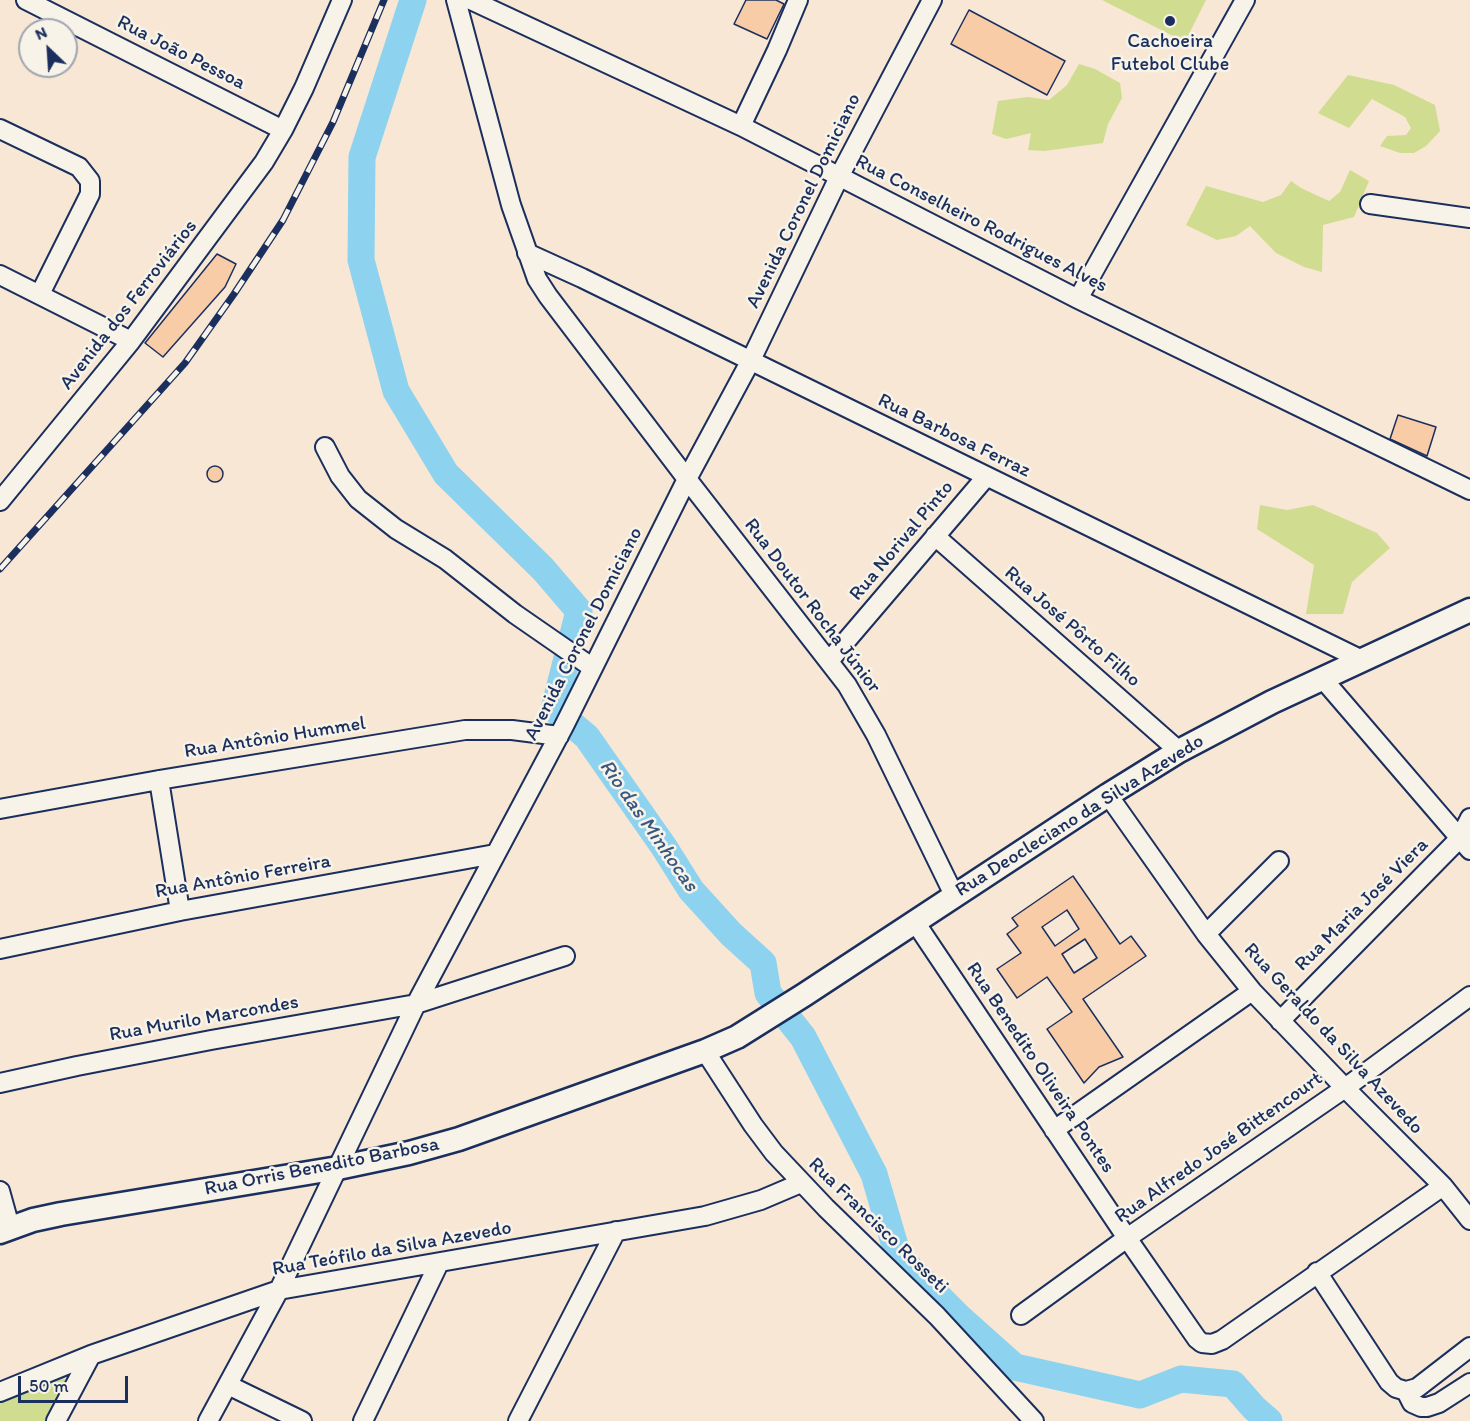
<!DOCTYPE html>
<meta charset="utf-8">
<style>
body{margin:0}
#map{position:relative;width:1470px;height:1421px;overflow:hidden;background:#f7e7d4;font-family:Itim,sans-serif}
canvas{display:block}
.north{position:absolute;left:18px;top:18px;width:60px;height:60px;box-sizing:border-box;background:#f7f3e8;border:2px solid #9fa5b1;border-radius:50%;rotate:335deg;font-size:16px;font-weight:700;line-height:24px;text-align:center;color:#1b2f5e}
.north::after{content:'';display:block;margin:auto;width:21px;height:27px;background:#1b2f5e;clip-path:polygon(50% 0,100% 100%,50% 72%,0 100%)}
.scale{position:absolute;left:18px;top:1376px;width:110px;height:27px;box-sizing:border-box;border:3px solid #1b2f5e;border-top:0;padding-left:8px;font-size:18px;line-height:21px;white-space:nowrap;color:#1b2f5e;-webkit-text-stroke:4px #f7f3e8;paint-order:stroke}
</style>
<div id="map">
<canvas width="1470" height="1421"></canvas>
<div class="north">N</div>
<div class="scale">50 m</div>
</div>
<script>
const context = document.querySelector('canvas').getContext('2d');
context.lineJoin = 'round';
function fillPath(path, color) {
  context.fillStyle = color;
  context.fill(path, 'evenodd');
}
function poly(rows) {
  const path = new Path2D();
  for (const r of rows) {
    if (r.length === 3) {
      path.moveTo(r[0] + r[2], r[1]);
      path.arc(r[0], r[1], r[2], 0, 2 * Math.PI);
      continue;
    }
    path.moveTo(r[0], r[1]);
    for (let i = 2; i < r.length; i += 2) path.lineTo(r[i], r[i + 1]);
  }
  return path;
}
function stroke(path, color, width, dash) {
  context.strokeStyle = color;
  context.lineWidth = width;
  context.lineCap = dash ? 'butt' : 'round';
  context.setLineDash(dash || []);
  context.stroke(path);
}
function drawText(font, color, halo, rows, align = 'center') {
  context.font = font + ' Itim,sans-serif';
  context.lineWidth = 5;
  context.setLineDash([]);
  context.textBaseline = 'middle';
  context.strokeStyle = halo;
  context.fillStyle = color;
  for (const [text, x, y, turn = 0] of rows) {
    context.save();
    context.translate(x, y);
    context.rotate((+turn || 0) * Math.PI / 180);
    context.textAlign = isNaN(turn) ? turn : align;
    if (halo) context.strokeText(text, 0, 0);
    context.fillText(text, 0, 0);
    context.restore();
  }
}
fillPath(poly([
 [1102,0,1206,0,1185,42],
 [1079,64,1095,69,1120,83,1122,98,1108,124,1103,143,1044,151,1028,150,1031,133,1006,139,992,134,998,101,1028,97,1049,100,1067,85],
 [1348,75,1394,85,1435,105,1440,131,1426,146,1414,153,1400,153,1380,146,1387,136,1406,135,1411,128,1405,117,1372,99,1349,128,1318,113],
 [1350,170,1369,181,1354,217,1323,225,1322,272,1304,267,1276,253,1250,226,1236,236,1217,240,1186,225,1206,186,1263,202,1281,195,1291,181,1301,188,1329,201,1340,192],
 [1260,505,1287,510,1313,505,1377,533,1390,548,1352,582,1343,614,1306,614,1314,565,1257,529],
 [59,1374,64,1376,65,1382,45,1421,0,1421,0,1402]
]), '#d0dd90');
stroke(poly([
 [413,0,362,157,361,260,396,391,446,474,543,569,579,611,554,709,587,737,664,847,691,890,731,934,763,963,768,993,803,1037,874,1174,898,1256,959,1317,1015,1367,1140,1395,1181,1379,1233,1384,1254,1408,1269,1421]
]), '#8dd2ef', 27);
const building = poly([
 [746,0,776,0,784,4,767,39,734,24,746,0],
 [969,10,1065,61,1047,95,951,44,969,10],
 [217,254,236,264,225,287,163,357,145,343,217,254],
 [1398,415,1436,427,1427,456,1390,439,1398,415],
 [215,474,8],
 [1073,876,1120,944,1131,936,1146,956,1083,999,1123,1057,1099,1067,1084,1083,1047,1029,1072,1012,1047,977,1017,998,997,969,1021,953,1007,934,1018,926,1012,918,1073,876],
 [1067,910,1079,929,1055,946,1042,927,1067,910],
 [1085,939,1097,958,1074,973,1062,954,1085,939]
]);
fillPath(building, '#f7cca6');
stroke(building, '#1b2f5e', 1.5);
const minor = poly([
 [26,0,283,130],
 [456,0,511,205,537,279,548,296,687,479,847,685,876,735,954,895],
 [471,0,741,126,1078,299,1470,490],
 [741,126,777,50,798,0],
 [0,129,79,167,90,181,90,194,40,294],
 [1370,204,1470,218],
 [527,253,582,278,1362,660],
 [0,275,131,341],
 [1078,299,1245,0],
 [325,447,340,476,358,499,396,529,445,559,515,614,593,668],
 [0,501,131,341,264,162,283,130,304,88,342,0],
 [935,536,1179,751],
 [829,661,986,477],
 [1322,678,1470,850],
 [159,780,180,911],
 [1108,795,1206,934,1252,991,1345,1088,1443,1186,1470,1220],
 [0,809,159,780,465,730,512,730,559,736],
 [915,922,1127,1238,1197,1339,1202,1343,1212,1344,1222,1340,1443,1186],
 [1206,934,1279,861],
 [0,949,180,911,495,854],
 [1280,1021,1460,838,1470,818],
 [705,1051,753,1125,774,1153,826,1208,937,1316,1034,1421],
 [0,1083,77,1066,211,1040,416,1004,565,956],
 [1054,1130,1252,991],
 [0,1191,10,1227],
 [1317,1272,1389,1382,1396,1388,1406,1391,1417,1388,1470,1347],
 [1021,1315,1127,1238,1345,1088,1470,996],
 [228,1385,302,1421],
 [1406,1391,1412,1403,1421,1407,1427,1407,1439,1403,1470,1383],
 [0,1392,91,1355,279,1290,705,1216,761,1200,801,1183],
 [56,1421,91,1355],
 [208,1421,279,1290,416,1004,564,726,687,479,751,360,839,177,932,0],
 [363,1421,439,1263],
 [518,1421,616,1231]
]);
const major = poly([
 [0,1232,33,1220,61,1214,338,1168,409,1153,459,1139,705,1051,737,1037,804,995,1108,795,1179,751,1272,702,1470,610]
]);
stroke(minor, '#1b2f5e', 22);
stroke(major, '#1b2f5e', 27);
stroke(minor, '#f7f3e8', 18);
stroke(major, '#f7f3e8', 22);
const rail = poly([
 [0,569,185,363,234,294,283,220,333,122,384,0]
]);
stroke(rail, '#1b2f5e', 7);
stroke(rail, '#f7f3e8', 4.5, [14]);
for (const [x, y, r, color] of [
 [1170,21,6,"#1b2f5e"]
]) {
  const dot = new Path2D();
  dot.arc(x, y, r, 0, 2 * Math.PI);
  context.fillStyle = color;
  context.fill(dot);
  stroke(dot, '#f7f3e8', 2);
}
drawText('20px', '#1b2f5e', '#f7f3e8', [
 ["Cachoeira",1170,42],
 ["Futebol Clube",1170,65]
]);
drawText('20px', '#1b2f5e', '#f7f3e8', [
 ["Rua João Pessoa",181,53,27],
 ["Avenida Coronel Domiciano",804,201,-64],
 ["Rua Conselheiro Rodrigues Alves",981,224,27],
 ["Avenida dos Ferroviários",129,305,-52],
 ["Rua Barbosa Ferraz",954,436,26],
 ["Rua Norival Pinto",902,541,-50],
 ["Rua Doutor Rocha Júnior",812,606,53],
 ["Rua José Pôrto Filho",1072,627,41],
 ["Avenida Coronel Domiciano",584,634,-63],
 ["Rua Antônio Hummel",275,738,-9],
 ["Rua Deocleciano da Silva Azevedo",1080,816,-32],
 ["Rua Antônio Ferreira",243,877,-10],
 ["Rua Maria José Viera",1362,905,-45],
 ["Rua Murilo Marcondes",204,1019,-10],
 ["Rua Geraldo da Silva Azevedo",1333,1039,47],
 ["Rua Benedito Oliveira Pontes",1040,1068,56],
 ["Rua Alfredo José Bittencourt",1219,1148,-35],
 ["Rua Orris Benedito Barbosa",322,1167,-11],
 ["Rua Francisco Rosseti",878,1226,44],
 ["Rua Teófilo da Silva Azevedo",392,1249,-10]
]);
drawText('italic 21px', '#385882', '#f7f3e8', [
 ["Rio das Minhocas",648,826,55]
]);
</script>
